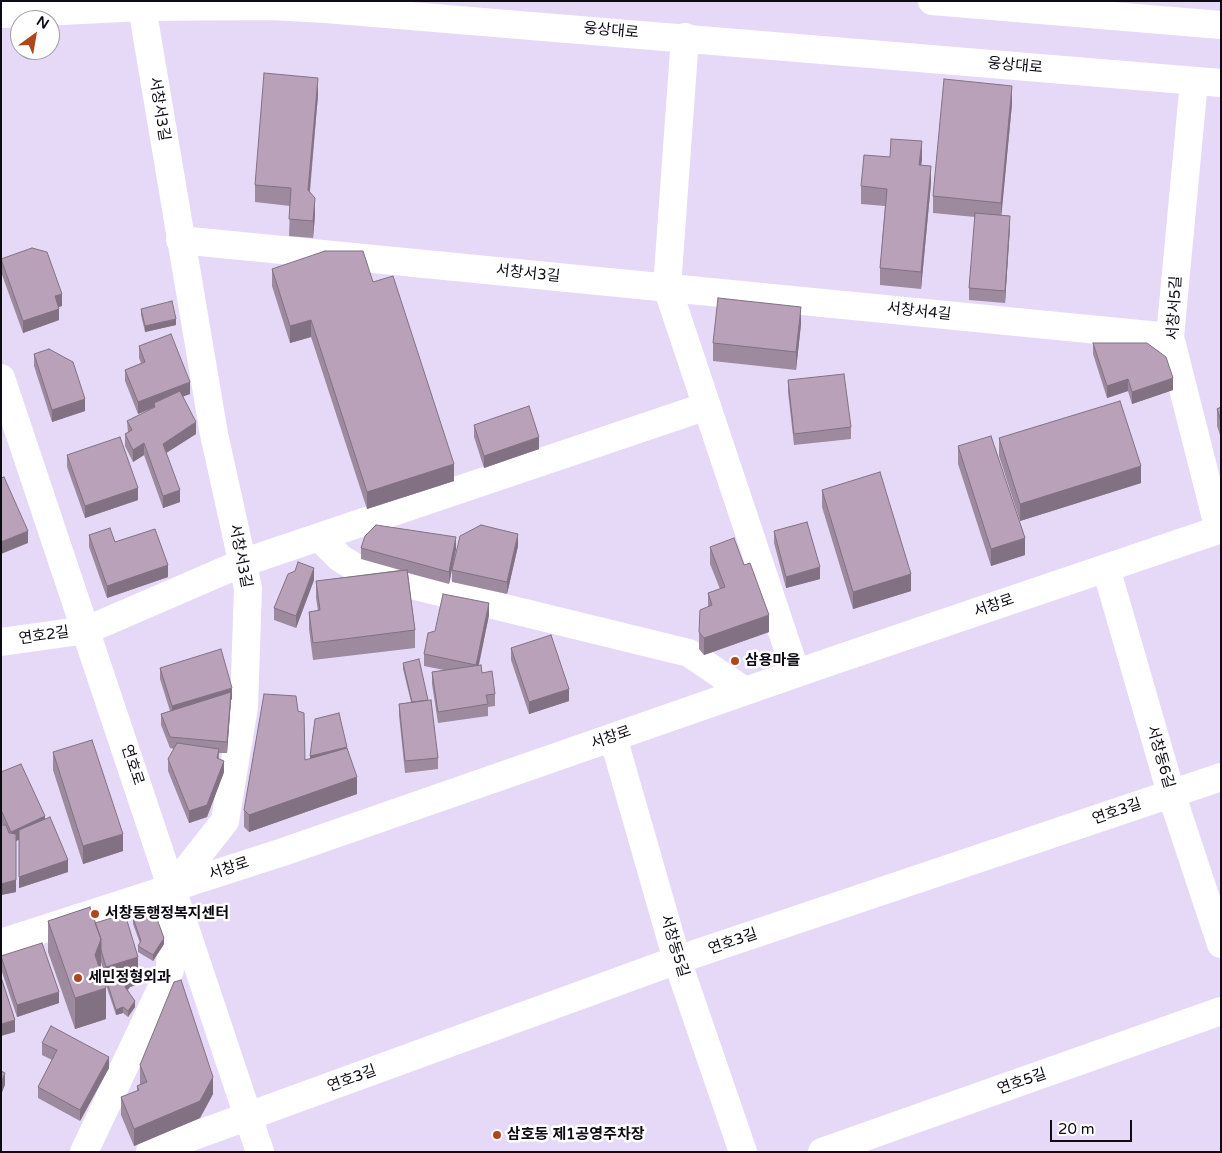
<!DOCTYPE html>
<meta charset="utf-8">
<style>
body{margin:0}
#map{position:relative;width:1222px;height:1153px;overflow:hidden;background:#e6d9f8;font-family:"Varela Round",sans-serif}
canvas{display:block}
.frame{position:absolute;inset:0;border:2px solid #0f0b15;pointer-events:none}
.north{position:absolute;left:10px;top:10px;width:50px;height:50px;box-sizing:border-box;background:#fff;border:1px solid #9f9da1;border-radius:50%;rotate:32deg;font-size:14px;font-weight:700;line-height:20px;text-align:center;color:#0f0b15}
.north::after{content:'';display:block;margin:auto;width:18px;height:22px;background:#ae481c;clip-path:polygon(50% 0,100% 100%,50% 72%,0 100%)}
.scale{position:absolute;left:1050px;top:1120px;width:82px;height:22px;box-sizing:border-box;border:2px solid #0f0b15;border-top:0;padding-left:6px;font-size:15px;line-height:18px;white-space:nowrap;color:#0f0b15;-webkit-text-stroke:4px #fff;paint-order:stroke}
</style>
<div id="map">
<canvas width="1222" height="1153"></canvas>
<div class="frame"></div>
<div class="north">N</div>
<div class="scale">20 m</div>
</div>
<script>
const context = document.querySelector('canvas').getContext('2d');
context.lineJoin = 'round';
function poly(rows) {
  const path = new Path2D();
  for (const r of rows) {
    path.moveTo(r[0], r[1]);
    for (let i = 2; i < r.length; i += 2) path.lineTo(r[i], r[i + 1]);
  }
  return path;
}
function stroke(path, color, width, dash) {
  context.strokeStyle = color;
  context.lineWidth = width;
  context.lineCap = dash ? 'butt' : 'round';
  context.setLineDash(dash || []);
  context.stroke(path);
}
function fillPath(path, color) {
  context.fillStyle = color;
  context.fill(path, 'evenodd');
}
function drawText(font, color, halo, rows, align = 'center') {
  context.font = font + ' "Varela Round","Noto Sans KR",sans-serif';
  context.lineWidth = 5;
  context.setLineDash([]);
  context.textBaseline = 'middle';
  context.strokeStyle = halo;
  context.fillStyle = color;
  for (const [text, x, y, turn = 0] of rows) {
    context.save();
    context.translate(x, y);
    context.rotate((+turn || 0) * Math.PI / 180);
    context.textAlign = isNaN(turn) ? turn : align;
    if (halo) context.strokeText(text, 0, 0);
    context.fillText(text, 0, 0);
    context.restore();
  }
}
stroke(poly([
 [685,37,667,287,796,673],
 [1194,81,1170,337,1219,530],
 [180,240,1170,337],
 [1,378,260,1152],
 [319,537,707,406],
 [1106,568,1171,793,1221,944],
 [1,642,87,630,242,563,319,537,340,558,366,574,689,653,745,691],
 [613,737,677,960,743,1152],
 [1,943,283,852,832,661,1221,529],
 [84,1152,170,970,173,887,225,821,244,707,248,588,214,434,142,7],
 [150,1152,677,960,1221,777],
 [822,1152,1221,1011]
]), '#fff', 28);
stroke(poly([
 [932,1,1221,25],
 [1,14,142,7,272,6,326,9,1221,83]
]), '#fff', 28);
fillPath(poly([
 [318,95,310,192,315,215,313,238,289,236,290,206,255,202,255,185],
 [1012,104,1001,215,1010,227,1005,303,969,300,969,288,975,217,933,213,933,196],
 [890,157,922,159,921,165,931,183,921,289,880,285,880,268,885,206,861,204,861,186],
 [1,259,62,306,58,307,59,320,23,333,1,272],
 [272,269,373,282,454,481,367,509,311,337,290,343,272,286],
 [141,309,176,325,145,332,141,315],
 [801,324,796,370,713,361,713,343],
 [1093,343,1173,390,1132,404,1128,391,1107,398,1093,354],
 [139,346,190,394,183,396,196,434,166,453,180,502,163,508,144,455,133,462,125,446,125,434,128,433,127,421,153,408,138,414,125,381,125,370,141,363,139,358],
 [34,354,85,411,52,422,34,366],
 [788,380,851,427,851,439,794,445,788,392],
 [1221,407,1221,438,1217,426,1217,409],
 [474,425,539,449,484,468,474,437],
 [999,438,1141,483,1020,521,999,456],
 [958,446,1025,555,991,566,958,464],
 [67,455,138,500,85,518,67,467],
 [822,490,911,591,853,609,822,507],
 [774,531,820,579,786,588,774,543],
 [89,535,115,542,168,577,107,598,89,547],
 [518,546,507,594,452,582,452,570],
 [710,547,769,632,704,655,699,649,699,632,708,607,708,593,720,589,710,564],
 [361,548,456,549,449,584,408,573,415,630,415,648,313,660,309,629,309,612,318,611,316,598,316,581,400,570,361,559],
 [314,580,296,628,274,620,274,608],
 [489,615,479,665,482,673,495,694,495,706,488,707,488,716,438,723,432,684,432,672,444,670,424,666,424,654],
 [511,648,569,701,529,714,511,660],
 [403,663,438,758,438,769,405,773,399,715,399,704,411,702,403,669],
 [160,668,232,699,231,700,227,753,219,753,219,759,224,772,207,817,189,823,168,771,168,759,174,749,170,748,161,725,161,714,170,711,160,679],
 [347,748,357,794,249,832,244,827,244,810],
 [53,752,123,851,83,864,53,770],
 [1,772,45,819,68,872,19,888,19,840,16,841,16,892,1,895,1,825,3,825,1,822],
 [133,918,164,944,153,961,138,952,138,946,140,943,133,924],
 [48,921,95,923,138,969,136,970,139,984,130,987,128,990,135,1007,128,1017,123,1013,116,1015,106,985,106,979,130,971,106,979,101,962,101,971,106,1019,75,1029,48,952],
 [1,956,59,1003,17,1017,1,969],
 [42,1043,109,1068,80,1121,38,1098,38,1087,52,1060,42,1055],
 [140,1065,213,1094,200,1118,134,1146,121,1115,121,1097,137,1091,137,1086,140,1084]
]), '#9e8a9f');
fillPath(poly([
 [318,78,318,95,308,207,308,190],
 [1012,86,1012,104,1001,220,1001,203],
 [922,141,922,159,919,182,919,165],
 [931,166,931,183,921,289,921,272],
 [315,198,315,215,313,238,313,221],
 [1010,216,1010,227,1005,303,1005,291],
 [62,294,62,306,55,308,55,296],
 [801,307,801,324,796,370,796,352],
 [59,309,59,320,23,333,23,321],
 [176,319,176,325,145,332,145,326],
 [311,320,311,337,290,343,290,326],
 [1173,378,1173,390,1132,404,1132,392],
 [1128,379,1128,391,1107,398,1107,386],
 [190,382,190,394,155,407,154,403,154,407,138,414,138,402],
 [85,399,85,411,52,422,52,410],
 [196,422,196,434,163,455,163,444],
 [539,437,539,449,484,468,484,456],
 [144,443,144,455,133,462,133,450],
 [454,464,454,481,367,509,367,492],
 [1141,466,1141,483,1020,521,1020,504],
 [138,488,138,500,85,518,85,506],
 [180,490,180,502,163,508,163,496],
 [28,531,28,543,1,554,1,542],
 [518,534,518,546,507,594,507,582],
 [456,537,456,549,449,584,449,572],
 [1025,538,1025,555,991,566,991,549],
 [168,565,168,577,107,598,107,586],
 [820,567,820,579,786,588,786,577],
 [314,568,314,580,296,628,296,616],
 [911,574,911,591,853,609,853,592],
 [489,603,489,615,476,677,476,665],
 [769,615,769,632,704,655,704,638],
 [232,688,232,699,231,700,227,753,227,742,172,717,172,706],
 [569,689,569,701,529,714,529,702],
 [347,747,347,759,310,768,310,756],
 [224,761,224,772,207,817,189,823,189,811],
 [357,777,357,794,249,832,249,815],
 [45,816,45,828,11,843,11,832],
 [123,834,123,851,83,864,83,846],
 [68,860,68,872,19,888,19,877],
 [16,880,16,892,1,895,1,884],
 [164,938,164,944,153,961,153,955],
 [101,939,101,970,95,986,95,955],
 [138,957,138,969,106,979,106,967],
 [139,978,139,984,130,987,125,992,125,987,130,981],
 [106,988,106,1019,75,1029,75,998],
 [59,992,59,1003,17,1017,17,1005],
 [135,1001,135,1007,128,1017,128,1011],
 [123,1007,123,1013,116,1015,116,1010],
 [15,1020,15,1032,1,1036,1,1024],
 [109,1057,109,1068,80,1121,80,1110],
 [5,1073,5,1085,1,1095,1,1083],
 [213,1077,213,1094,200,1118,134,1146,134,1129]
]), '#817182');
const building = poly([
 [264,73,318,78,308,190,315,198,313,221,289,219,291,188,255,185,264,73],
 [944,79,1012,86,1001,203,933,196,944,79],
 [891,139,922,141,919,165,931,166,921,272,880,268,887,189,861,186,864,155,890,157,891,139],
 [975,213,1010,216,1005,291,969,288,975,213],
 [32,248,47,252,62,294,55,296,59,309,23,321,1,259,32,248],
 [325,251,363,251,373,282,393,276,454,464,367,492,311,320,290,326,272,269,325,251],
 [718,298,801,307,796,352,713,343,718,298],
 [172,301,176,319,145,326,141,309,172,301],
 [171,334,190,382,138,402,125,370,145,362,139,346,171,334],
 [1093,343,1147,343,1166,357,1173,378,1132,392,1128,379,1107,386,1093,343],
 [49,349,73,362,85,399,52,410,34,354,49,349],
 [844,374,851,427,794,434,788,380,844,374],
 [180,391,196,422,163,444,180,490,163,496,144,443,133,450,125,434,132,430,127,421,155,407,154,403,180,391],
 [1120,401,1141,466,1020,504,999,438,1120,401],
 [529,406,539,437,484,456,474,425,529,406],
 [1221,407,1221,421,1217,409,1221,407],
 [991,436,1025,538,991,549,958,446,991,436],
 [120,437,138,488,85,506,67,455,120,437],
 [880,472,911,574,853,592,822,490,880,472],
 [4,477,28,531,1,542,1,478,4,477],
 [807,522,820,567,786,577,774,531,807,522],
 [376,525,456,537,449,572,361,548,365,536,376,525],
 [481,525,518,534,507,582,452,570,460,536,481,525],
 [110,528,115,542,155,529,168,565,107,586,89,535,110,528],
 [734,538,744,565,750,563,769,615,704,638,699,632,700,610,712,605,708,593,725,587,710,547,734,538],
 [298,562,314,568,296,616,274,608,288,574,295,571,298,562],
 [407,570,415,630,313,643,309,612,320,610,316,581,407,570],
 [443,594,489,603,476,665,424,654,428,633,435,631,443,594],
 [551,635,569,689,529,702,511,648,551,635],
 [221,649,232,688,172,706,160,668,221,649],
 [419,659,428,700,412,702,403,663,419,659],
 [481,665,482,673,492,671,495,694,486,695,488,704,438,712,432,672,481,665],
 [231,692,227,742,170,737,161,714,231,692],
 [264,694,296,696,298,711,304,713,305,760,347,748,357,777,249,815,244,810,264,694],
 [431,700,438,758,405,761,399,704,431,700],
 [339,713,347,747,310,756,315,719,339,713],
 [92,740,123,834,83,846,53,752,92,740],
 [177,743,219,749,217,758,224,761,207,805,189,811,168,759,177,743],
 [21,764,45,816,11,832,1,810,1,772,21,764],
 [50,817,68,860,19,877,19,830,50,817],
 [1,825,6,825,9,833,16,834,16,880,1,884,1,825],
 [90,907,101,939,95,955,106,988,75,998,48,921,90,907],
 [154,911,164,938,153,955,138,946,141,941,133,918,154,911],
 [125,914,138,957,106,967,101,950,101,939,95,923,125,914],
 [42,943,59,992,17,1005,1,956,42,943],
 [136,970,139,978,130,981,125,987,135,1001,128,1011,123,1007,116,1010,106,979,136,970],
 [1,977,15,1020,1,1024,1,977],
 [181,980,213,1077,200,1101,134,1129,121,1097,139,1090,137,1086,147,1082,140,1065,174,982,181,980],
 [51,1026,109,1057,80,1110,38,1087,57,1050,42,1043,51,1026],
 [1,1071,5,1073,1,1083,1,1071]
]);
fillPath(building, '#b8a1b9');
stroke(building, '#817182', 1);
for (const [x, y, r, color] of [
 [735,661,5,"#ae481c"],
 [95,914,5,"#ae481c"],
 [78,978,5,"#ae481c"],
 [497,1135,5,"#ae481c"]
]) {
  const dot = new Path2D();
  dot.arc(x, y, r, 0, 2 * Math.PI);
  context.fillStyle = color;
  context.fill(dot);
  stroke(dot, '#fff', 2);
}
drawText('15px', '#0f0b15', '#fff', [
 ["웅상대로",611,31,5],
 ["웅상대로",1015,66,5],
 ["서창서3길",159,109,81],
 ["서창서3길",528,274,6],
 ["서창서5길",1175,308,-87],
 ["서창서4길",919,312,6],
 ["서창서3길",240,556,79],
 ["서창로",994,606,-19],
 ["연호2길",44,636,-8],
 ["서창로",611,738,-19],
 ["서창동6길",1160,757,74],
 ["연호로",132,765,72],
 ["연호3길",1117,812,-19],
 ["서창로",229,869,-18],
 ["연호3길",733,942,-19],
 ["서창동5길",674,946,73],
 ["연호3길",352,1079,-20],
 ["연호5길",1022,1082,-19]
]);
drawText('bold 15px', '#0f0b15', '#fff', [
 ["삼용마을",745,661],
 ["서창동행정복지센터",105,914],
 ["세민정형외과",88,978],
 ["삼호동 제1공영주차장",507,1135]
], 'left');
</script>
